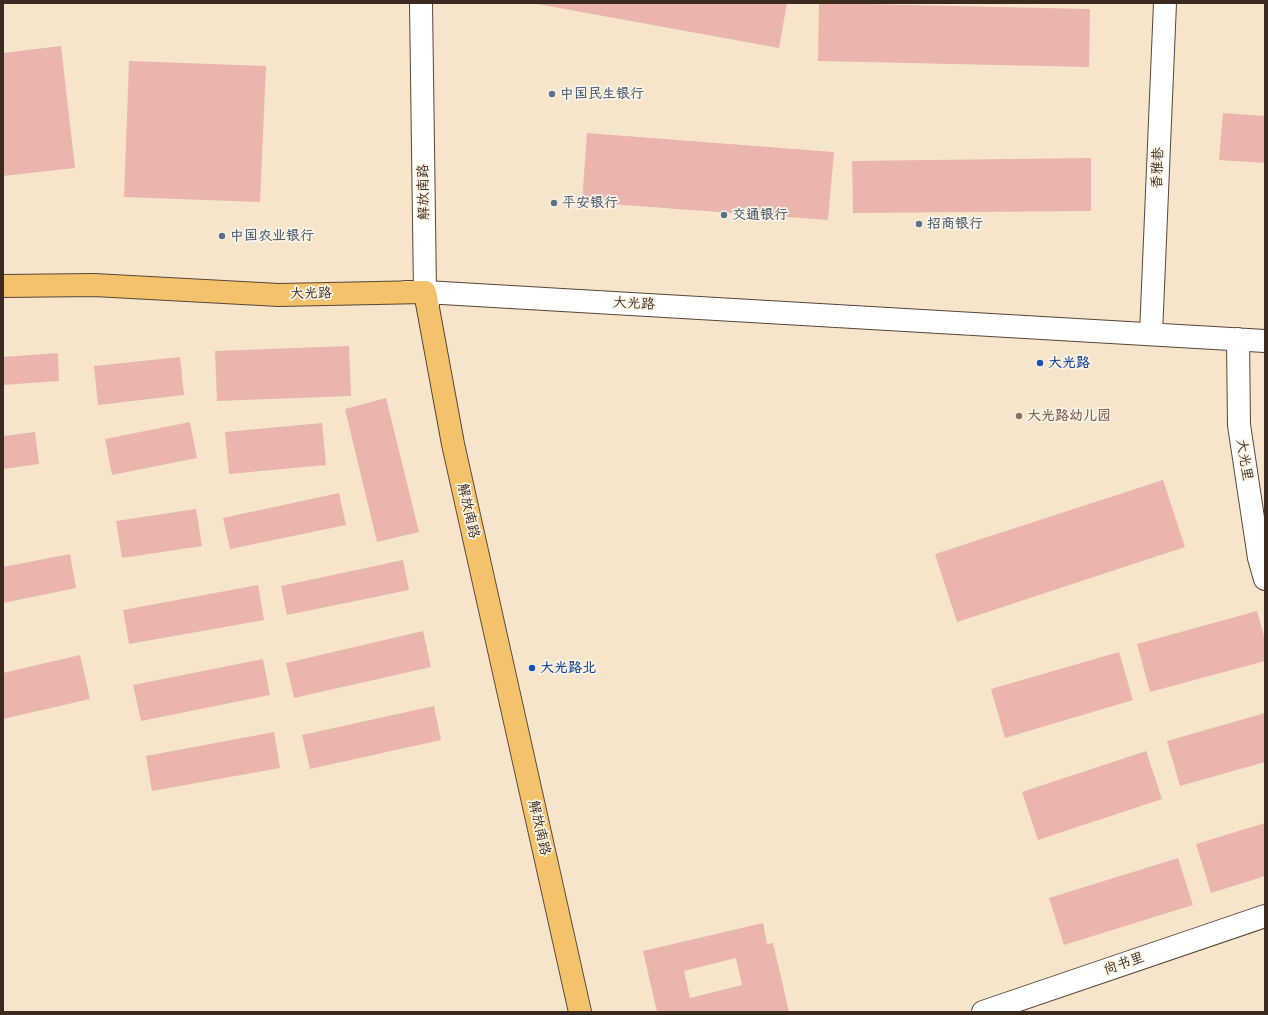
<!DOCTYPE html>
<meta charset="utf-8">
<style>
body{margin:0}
#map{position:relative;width:1268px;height:1015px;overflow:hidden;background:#f6e5cb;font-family:Caveat,sans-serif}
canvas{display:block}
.frame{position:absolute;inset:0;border:4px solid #3b2a1e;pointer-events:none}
</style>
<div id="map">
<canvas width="1268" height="1015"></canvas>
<div class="frame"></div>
</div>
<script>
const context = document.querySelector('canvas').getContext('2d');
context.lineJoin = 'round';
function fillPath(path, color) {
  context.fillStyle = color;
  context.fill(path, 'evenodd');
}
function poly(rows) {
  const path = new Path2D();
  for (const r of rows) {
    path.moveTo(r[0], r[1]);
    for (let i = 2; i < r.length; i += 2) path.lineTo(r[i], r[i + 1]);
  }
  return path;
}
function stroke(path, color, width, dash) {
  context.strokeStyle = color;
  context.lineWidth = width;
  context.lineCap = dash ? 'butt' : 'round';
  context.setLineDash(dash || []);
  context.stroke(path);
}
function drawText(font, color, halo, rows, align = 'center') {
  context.font = font + ' Caveat,"LXGW WenKai TC",sans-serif';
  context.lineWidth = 3.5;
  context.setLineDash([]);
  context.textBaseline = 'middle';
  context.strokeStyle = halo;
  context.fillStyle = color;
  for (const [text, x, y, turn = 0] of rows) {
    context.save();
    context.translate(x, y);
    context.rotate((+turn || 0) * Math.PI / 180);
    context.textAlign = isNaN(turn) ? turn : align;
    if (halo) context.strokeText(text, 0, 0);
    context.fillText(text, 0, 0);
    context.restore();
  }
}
fillPath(poly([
 [532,3,787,3,779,48],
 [819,3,1090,9,1089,67,818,61],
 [61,46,75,168,3,176,3,53],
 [129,61,266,66,260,202,124,197],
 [1223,113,1265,116,1265,163,1219,160],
 [587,133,834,152,828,220,582,202],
 [1091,158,1091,211,853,213,852,161],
 [349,346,351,396,217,401,215,351],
 [58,353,59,381,3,385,3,357],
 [180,357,184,395,98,405,94,366],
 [386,398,419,532,377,542,345,409],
 [190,422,197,458,112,475,105,439],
 [322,423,326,465,229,474,225,432],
 [35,432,39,464,3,469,3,436],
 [1163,480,1185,547,957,622,935,554],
 [339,493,346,525,230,549,223,518],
 [196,509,202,546,122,558,116,521],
 [70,554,76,588,3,603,3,567],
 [403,560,409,590,287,615,281,586],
 [258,585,264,620,129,644,123,610],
 [1257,611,1265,640,1265,661,1150,692,1137,644],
 [423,631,431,667,294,698,286,663],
 [1119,652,1133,700,1005,738,991,689],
 [80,655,90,699,3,719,3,673],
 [263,659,270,695,141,721,133,685],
 [434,706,441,740,310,769,302,735],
 [1265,713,1265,762,1180,786,1167,741],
 [274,732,280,768,152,791,146,756],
 [1146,751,1162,799,1038,840,1022,792],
 [1265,823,1265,876,1211,893,1196,844],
 [1178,858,1193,905,1064,945,1049,898],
 [763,923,767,944,773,943,789,1012,657,1012,643,951],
 [736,958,742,985,690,998,684,971]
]), '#eab5af');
const minor = poly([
 [421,3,425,292,428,306],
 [406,292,425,292,1265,341],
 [1151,334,1165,3],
 [1238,339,1239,425,1259,558,1265,579],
 [983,1012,1265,916]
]);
const major = poly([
 [3,286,94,285,279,295,425,292,453,444,580,1012]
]);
stroke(minor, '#574638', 24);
stroke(major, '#574638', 24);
stroke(minor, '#fff', 22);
stroke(major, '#f4c26a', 22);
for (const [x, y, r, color] of [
 [552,94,4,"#5c6f8a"],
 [554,203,4,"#5c6f8a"],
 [724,215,4,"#5c6f8a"],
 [919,224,4,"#5c6f8a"],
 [222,236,4,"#5c6f8a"],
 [1040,363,4,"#1a4fb4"],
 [1019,416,4,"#8d6e63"],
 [532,668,4,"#1a4fb4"]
]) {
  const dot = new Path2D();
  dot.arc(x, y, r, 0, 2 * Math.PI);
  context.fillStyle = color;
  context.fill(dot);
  stroke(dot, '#fcf5e5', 1.5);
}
drawText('bold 14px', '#4e5e75', '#fcf5e5', [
 ["中国民生银行",560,94],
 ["平安银行",562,203],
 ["交通银行",732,215],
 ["招商银行",927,224],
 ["中国农业银行",230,236]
], 'left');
drawText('14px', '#3b2a1e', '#fcf5e5', [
 ["香雅巷",1158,168,-88],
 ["解放南路",424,192,-91],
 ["大光路",311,294,-1],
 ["大光路",634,304,3],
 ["大光里",1244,460,81],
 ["解放南路",468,511,77],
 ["解放南路",539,828,77],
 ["尚书里",1124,964,-19]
]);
drawText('bold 14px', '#164399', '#fcf5e5', [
 ["大光路",1048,363],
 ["大光路北",540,668]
], 'left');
drawText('bold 14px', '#785e54', '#fcf5e5', [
 ["大光路幼儿园",1027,416]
], 'left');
</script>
